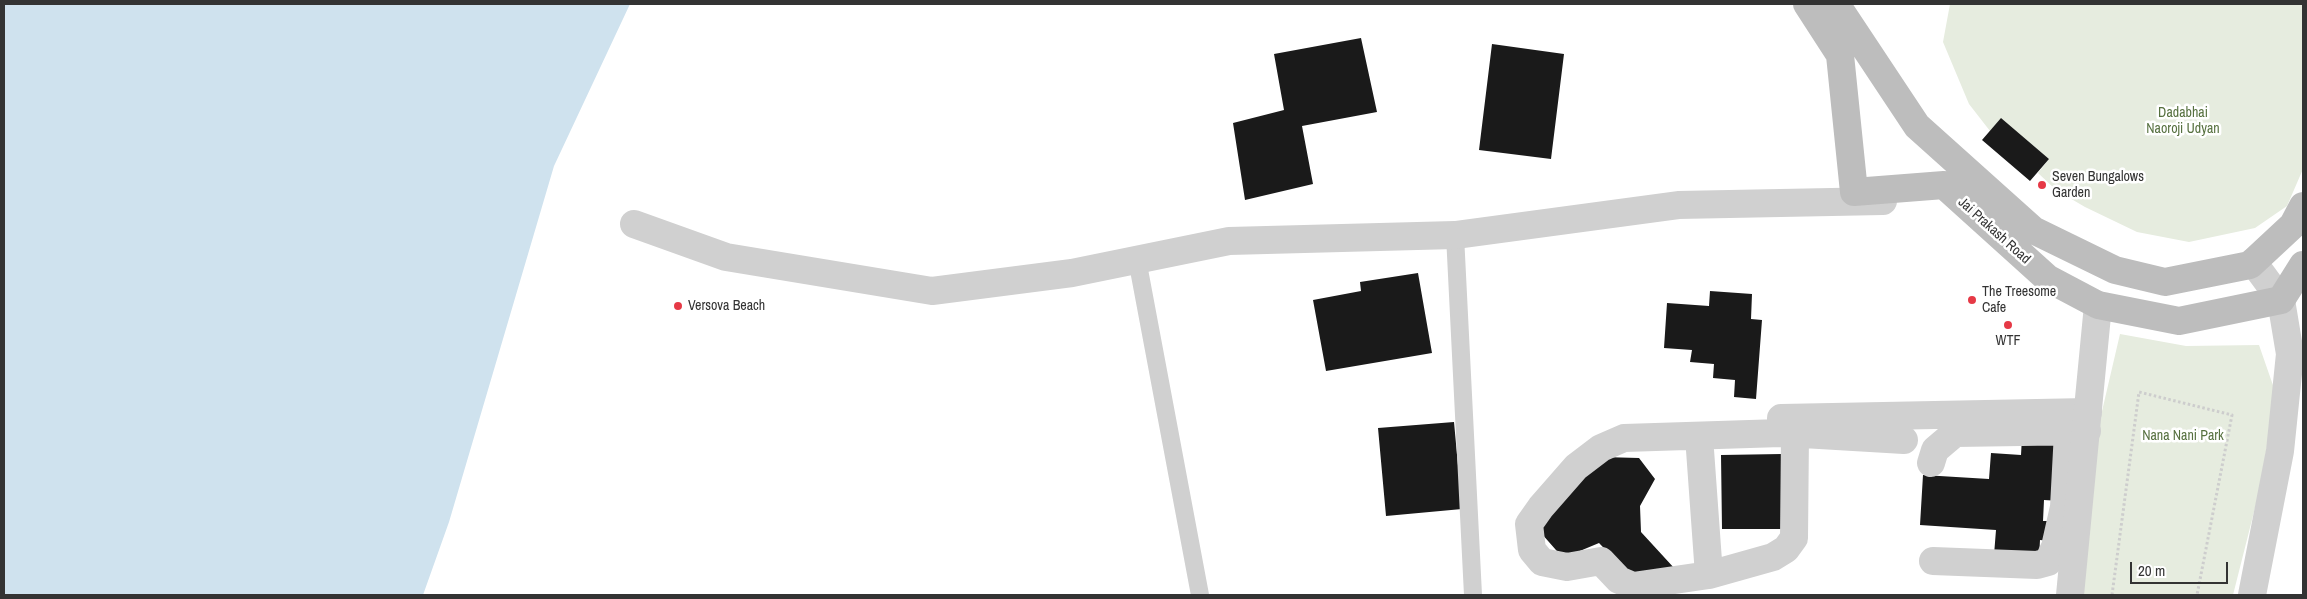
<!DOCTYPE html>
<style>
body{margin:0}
#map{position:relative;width:2307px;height:599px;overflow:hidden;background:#fff;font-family:"Archivo Narrow",sans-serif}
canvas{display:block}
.frame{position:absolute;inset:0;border:5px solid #333;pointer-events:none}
.scale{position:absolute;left:2130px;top:562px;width:98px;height:22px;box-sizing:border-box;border:2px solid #333;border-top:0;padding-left:6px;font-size:15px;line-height:18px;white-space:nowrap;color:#333;-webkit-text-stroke:4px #fff;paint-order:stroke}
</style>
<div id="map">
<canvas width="2307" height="599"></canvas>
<div class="frame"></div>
<div class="scale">20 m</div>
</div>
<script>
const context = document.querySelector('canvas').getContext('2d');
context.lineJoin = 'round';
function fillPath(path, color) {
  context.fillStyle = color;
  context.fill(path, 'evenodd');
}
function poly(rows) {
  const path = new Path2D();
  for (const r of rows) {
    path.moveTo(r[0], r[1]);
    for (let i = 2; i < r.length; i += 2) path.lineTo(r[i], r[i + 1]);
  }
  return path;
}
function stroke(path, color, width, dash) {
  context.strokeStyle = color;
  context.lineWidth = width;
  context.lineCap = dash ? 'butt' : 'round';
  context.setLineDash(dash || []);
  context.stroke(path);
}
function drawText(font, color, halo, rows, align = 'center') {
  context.font = font + ' "Archivo Narrow",sans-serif';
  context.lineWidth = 5;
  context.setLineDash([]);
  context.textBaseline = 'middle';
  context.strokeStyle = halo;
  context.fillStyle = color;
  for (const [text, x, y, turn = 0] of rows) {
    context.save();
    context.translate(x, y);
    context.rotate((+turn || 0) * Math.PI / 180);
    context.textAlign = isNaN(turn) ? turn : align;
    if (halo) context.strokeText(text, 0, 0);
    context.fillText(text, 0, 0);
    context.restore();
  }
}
fillPath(poly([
 [1950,4,2303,4,2303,169,2287,206,2255,228,2189,242,2137,232,2085,207,2056,190,2038,173,2049,159,2001,119,1990,131,1969,104,1943,42],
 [2120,334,2186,346,2259,345,2276,394,2259,492,2233,595,2082,595,2099,424]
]), '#e6ecdf');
fillPath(poly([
 [4,4,630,4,554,166,449,522,423,595,4,595]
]), '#cfe2ee');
fillPath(poly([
 [1361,38,1377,112,1302,126,1313,184,1245,200,1233,123,1284,110,1274,54],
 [1492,44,1564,54,1551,159,1479,150],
 [2001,118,2049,159,2030,181,1982,140],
 [1418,273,1432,353,1326,371,1313,300,1361,291,1360,282],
 [1710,291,1752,294,1751,319,1762,320,1756,399,1734,397,1735,380,1713,378,1714,364,1690,362,1692,350,1664,348,1667,303,1709,306],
 [1454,422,1462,509,1386,516,1378,428],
 [2022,437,2055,439,2061,501,2044,500,2043,521,2052,521,2050,541,2040,540,2039,558,1994,555,1996,530,1920,525,1923,475,1989,479,1991,453,2021,455],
 [1782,454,1782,529,1722,529,1721,455],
 [1602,457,1639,458,1655,479,1640,506,1641,532,1675,569,1640,585,1599,543,1563,558,1534,525]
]), '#1a1a1a');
stroke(poly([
 [2112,595,2139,392,2232,415,2197,595]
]), '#cdcdcd', 3, [2.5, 2.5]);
stroke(poly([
 [1455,235,1473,595],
 [1137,259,1200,595]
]), '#d0d0d0', 18);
stroke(poly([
 [634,224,726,257,932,291,1072,273,1229,241,1455,235,1678,205,1883,201],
 [1795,434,1794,538,1786,549,1773,557,1709,575,1633,586,1619,580,1601,561,1567,567,1542,562,1532,550,1529,524,1541,507,1576,467,1601,448,1624,438,1781,433,1781,418,2088,412],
 [1803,434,1904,440],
 [1699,436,1709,575],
 [1931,463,1935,450,1955,433,2087,431],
 [1933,561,2037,565,2048,562,2055,547,2064,507,2068,432]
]), '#d0d0d0', 28);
stroke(poly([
 [2070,595,2098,305],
 [2252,595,2280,451,2290,354,2281,300,2253,262]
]), '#d0d0d0', 28);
stroke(poly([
 [1807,4,1840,55,1854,192,1944,185,2047,278,2098,305,2179,321,2281,300,2303,265],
 [1836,4,1917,126,2033,230,2115,270,2165,282,2250,265,2293,225,2303,206]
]), '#bdbdbd', 28);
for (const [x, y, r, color] of [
 [2042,185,5,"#e63946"],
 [1972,300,5,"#e63946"],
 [678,306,5,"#e63946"],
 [2008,325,5,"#e63946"]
]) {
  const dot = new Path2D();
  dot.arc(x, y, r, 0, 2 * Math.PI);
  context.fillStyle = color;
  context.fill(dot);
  stroke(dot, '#fff', 2);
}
drawText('14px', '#56703f', '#fff', [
 ["Dadabhai",2183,113],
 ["Naoroji Udyan",2183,129],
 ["Nana Nani Park",2183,436]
]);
drawText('14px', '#333', '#fff', [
 ["Seven Bungalows",2052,177],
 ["Garden",2052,193],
 ["The Treesome",1982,292],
 ["Cafe",1982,308],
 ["Versova Beach",688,306],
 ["WTF",2008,341,"center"]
], 'left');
drawText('14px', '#333', '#fff', [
 ["Jai Prakash Road",1994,231,42]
]);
</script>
